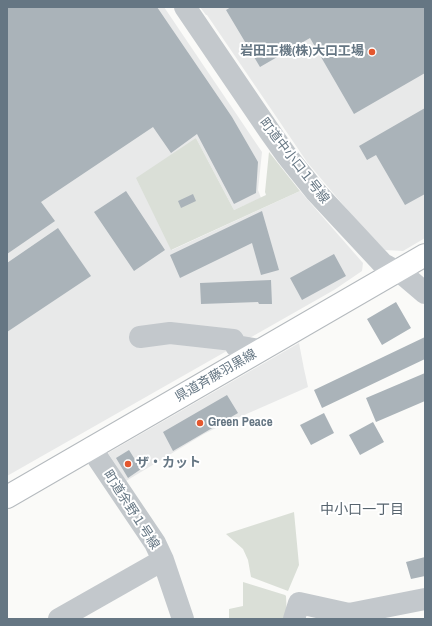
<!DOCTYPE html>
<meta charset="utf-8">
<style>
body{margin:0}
#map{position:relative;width:432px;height:626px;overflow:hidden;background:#fafaf8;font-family:"Archivo Narrow",sans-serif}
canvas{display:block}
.frame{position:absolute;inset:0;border:8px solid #657683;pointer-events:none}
</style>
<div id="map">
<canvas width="432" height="626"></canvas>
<div class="frame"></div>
</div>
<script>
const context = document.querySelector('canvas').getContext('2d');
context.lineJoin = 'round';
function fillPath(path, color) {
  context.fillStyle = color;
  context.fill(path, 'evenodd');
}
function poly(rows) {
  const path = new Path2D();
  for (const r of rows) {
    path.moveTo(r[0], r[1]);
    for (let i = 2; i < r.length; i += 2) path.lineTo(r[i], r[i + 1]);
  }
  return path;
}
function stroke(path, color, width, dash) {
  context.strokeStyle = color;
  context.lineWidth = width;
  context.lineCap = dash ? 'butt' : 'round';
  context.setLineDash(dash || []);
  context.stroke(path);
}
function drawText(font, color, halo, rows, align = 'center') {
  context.font = font + ' "Archivo Narrow","Noto Sans JP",sans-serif';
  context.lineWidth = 4;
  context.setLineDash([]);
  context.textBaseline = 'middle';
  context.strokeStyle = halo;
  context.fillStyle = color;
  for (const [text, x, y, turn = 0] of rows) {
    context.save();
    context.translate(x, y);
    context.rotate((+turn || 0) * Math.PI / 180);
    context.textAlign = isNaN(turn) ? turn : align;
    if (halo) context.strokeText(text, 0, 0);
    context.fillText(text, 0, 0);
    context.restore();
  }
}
fillPath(poly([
 [7,7,164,7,262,152,258,190,261,198,234,210,196,138,172,250,300,191,363,263,362,271,334,290,7,476],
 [200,7,425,7,425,238,403,251,385,250,355,219,307,162,207,15,206,15],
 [299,343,304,369,308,387,226,423,204,434,126,481,108,453]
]), '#e8e9e9');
fillPath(poly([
 [196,138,234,210,266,195,265,192,269,152,300,191,171,250,136,178],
 [294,512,299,565,288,591,251,577,248,560,243,549,226,534],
 [243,582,285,595,286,596,287,619,229,619,229,609,243,606]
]), '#dadfd7');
fillPath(poly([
 [7,7,157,7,232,117,258,162,256,193,234,204,197,134,171,153,153,127,41,202,55,221,7,254],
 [231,7,425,7,425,73,354,114,310,38,260,67,226,10],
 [425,108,425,194,405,205,376,155,367,160,359,146],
 [126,191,165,250,134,271,94,212],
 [193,194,196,201,181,208,178,201],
 [262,211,279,270,261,275,252,243,180,278,170,255],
 [58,228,91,276,7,332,7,263],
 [334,254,346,276,302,300,290,278],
 [271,280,272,304,259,304,258,302,201,304,200,283],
 [396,302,411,328,382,345,367,319],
 [425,337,425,359,322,408,314,390],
 [425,373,425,401,376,422,366,398],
 [227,395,238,413,173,451,163,432],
 [324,413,334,433,311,445,300,425],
 [373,422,384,442,360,455,349,435],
 [129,450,141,469,128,478,116,458],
 [425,557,425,576,411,579,406,562]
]), '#aab3b9');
const major = poly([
 [7,497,425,255]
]);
stroke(major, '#b5babe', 24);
stroke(poly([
 [185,7,270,132,287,156,315,191,383,264,405,276,425,293],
 [140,337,170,333,233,340,236,346,260,350],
 [91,448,155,543,163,560,183,619],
 [59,619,163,560],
 [294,619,299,603,349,614,425,599]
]), '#c3c8cc', 22);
stroke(major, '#fff', 22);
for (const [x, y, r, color] of [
 [372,52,4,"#e4572e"],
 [200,423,4,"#e4572e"],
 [128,464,4,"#e4572e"]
]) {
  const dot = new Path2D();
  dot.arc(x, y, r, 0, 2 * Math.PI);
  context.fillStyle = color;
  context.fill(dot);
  stroke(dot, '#fff', 1.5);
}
drawText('bold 13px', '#657683', '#fff', [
 ["岩田工機(株)大口工場",364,52,"right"],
 ["Green Peace",208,423],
 ["ザ・カット",136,464]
], 'left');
drawText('13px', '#657683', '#fff', [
 ["町道中小口１号線",294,161,52],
 ["県道斉藤羽黒線",216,376,-30],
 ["町道余野１号線",131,510,57]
]);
drawText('14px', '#57646e', '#fff', [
 ["中小口一丁目",362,510]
]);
</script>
